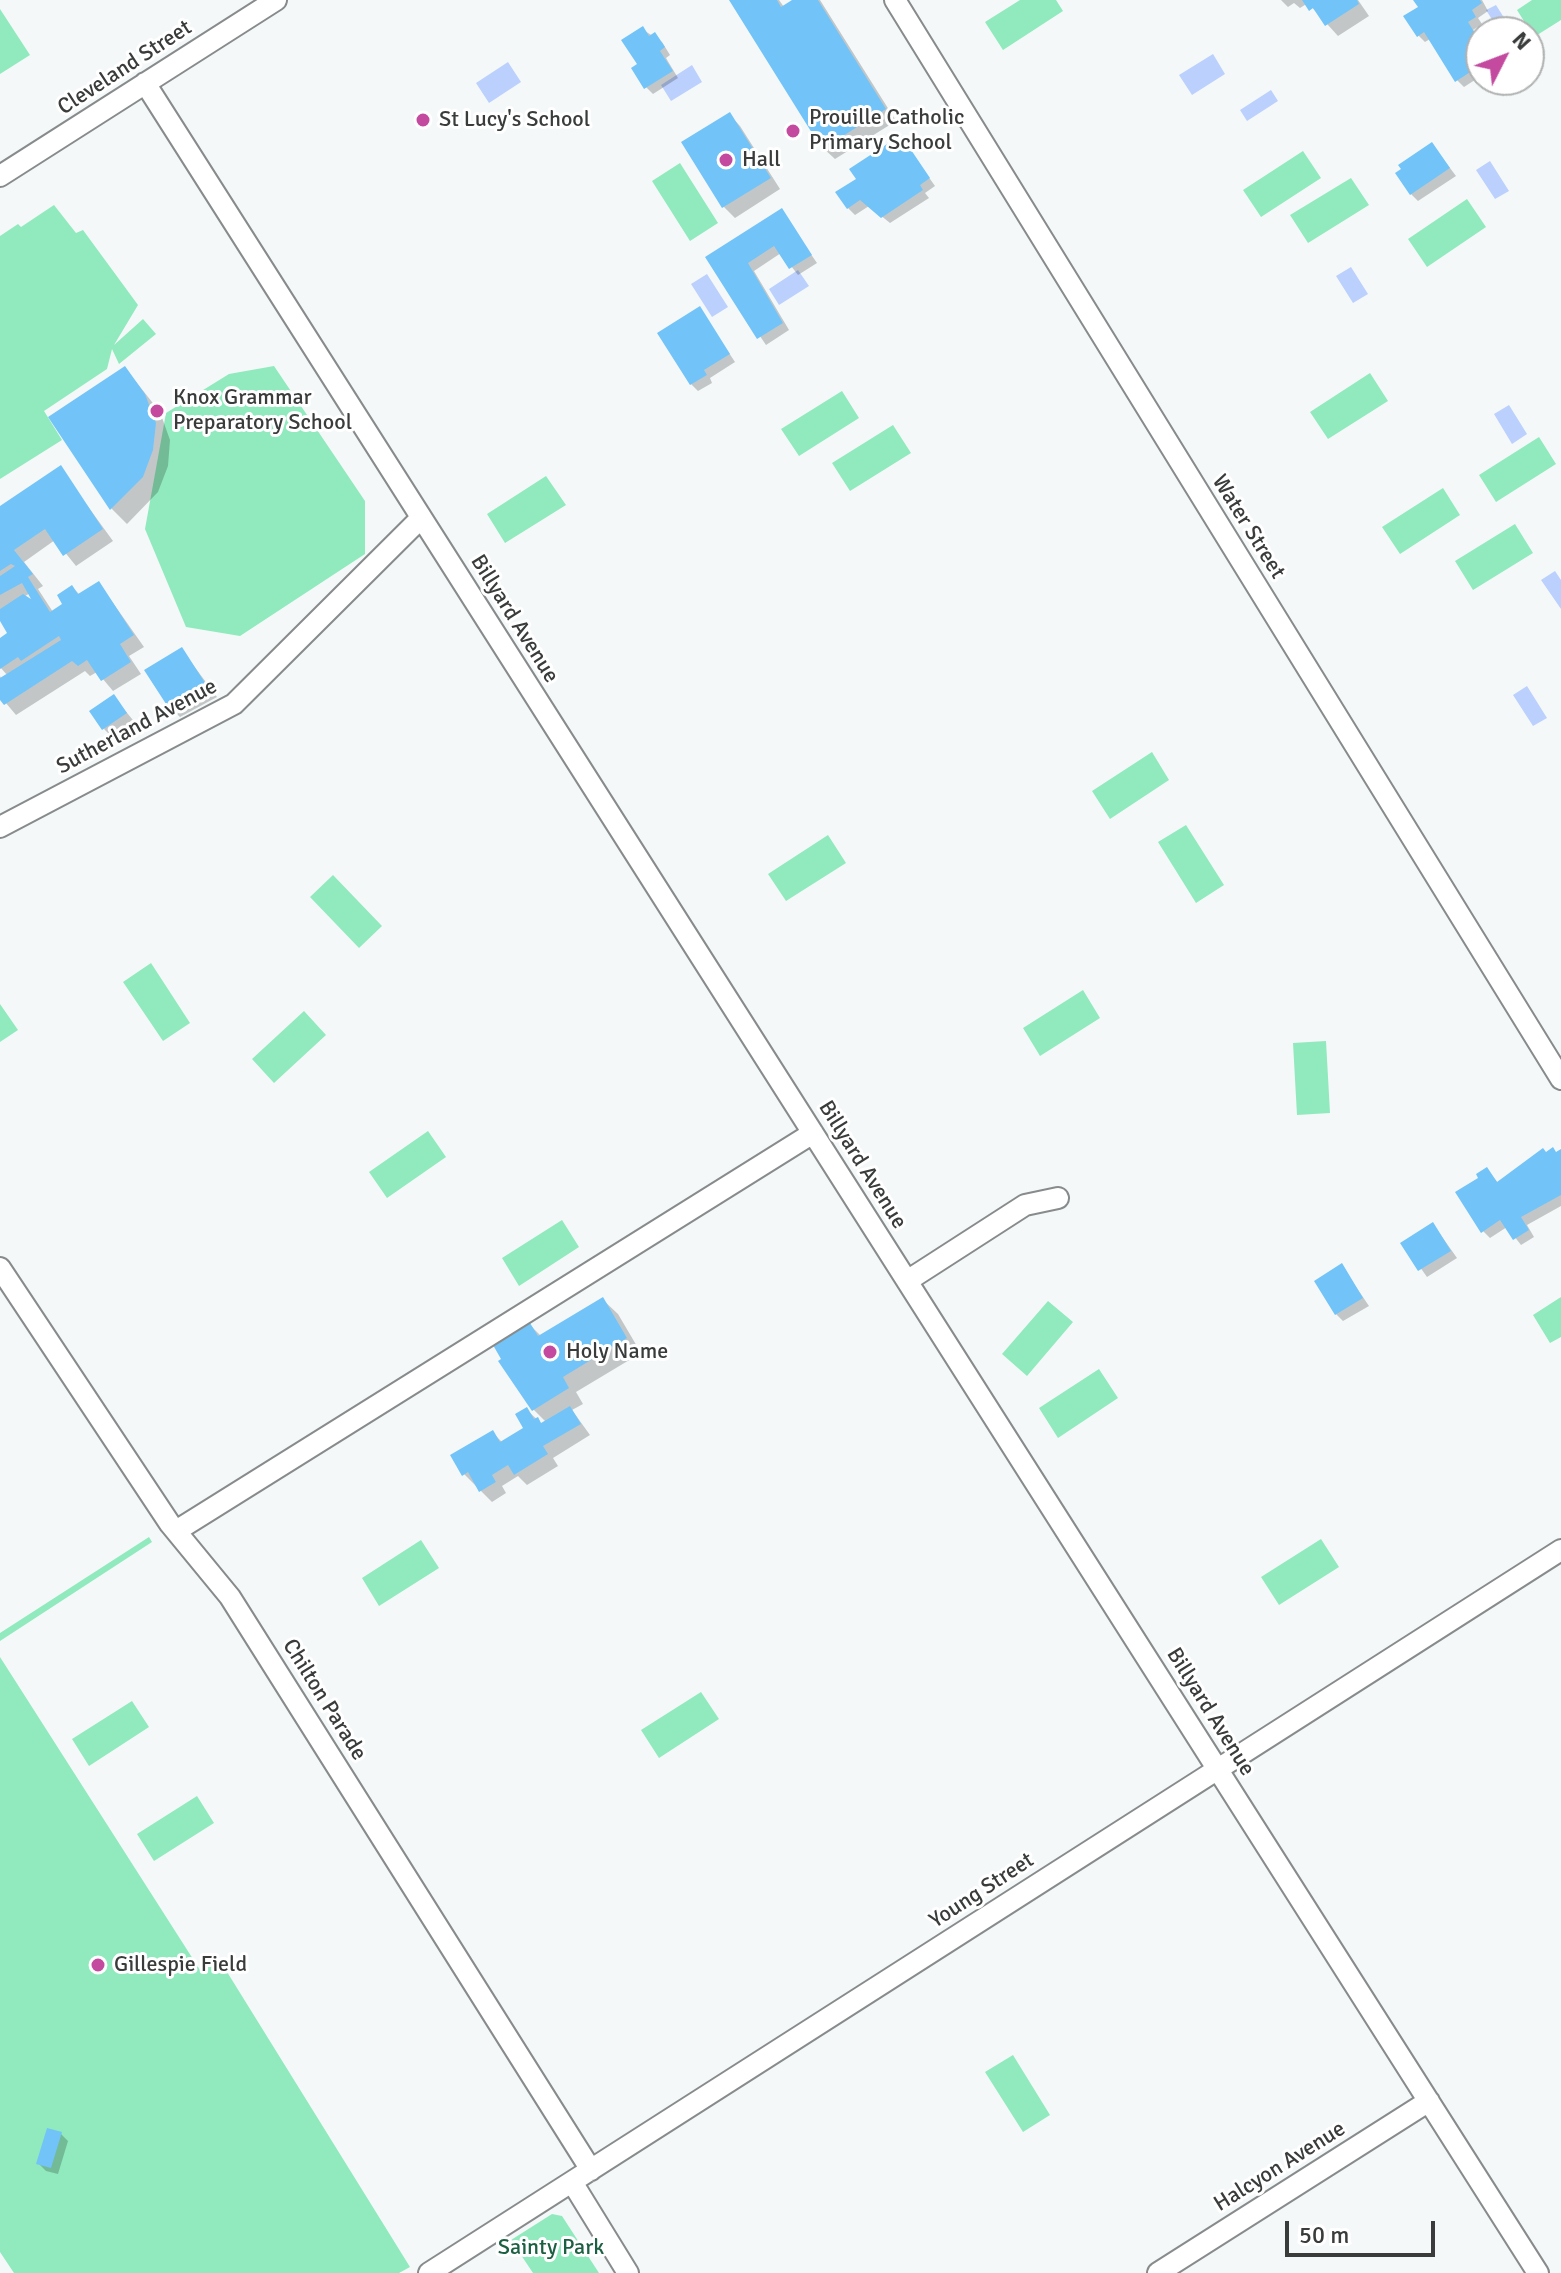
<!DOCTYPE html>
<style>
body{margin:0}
#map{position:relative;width:1561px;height:2273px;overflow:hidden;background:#f4f8f9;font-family:Signika,sans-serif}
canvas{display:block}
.north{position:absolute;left:1465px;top:16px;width:80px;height:80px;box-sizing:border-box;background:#fff;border:2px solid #b0b1b1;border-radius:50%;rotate:48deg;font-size:22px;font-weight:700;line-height:32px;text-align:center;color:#3a3c3c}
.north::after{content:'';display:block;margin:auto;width:28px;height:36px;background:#c34a9f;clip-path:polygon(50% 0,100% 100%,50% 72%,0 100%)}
.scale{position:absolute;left:1285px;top:2221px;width:150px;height:36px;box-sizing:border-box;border:4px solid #3a3c3c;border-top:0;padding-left:10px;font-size:24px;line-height:28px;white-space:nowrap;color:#3a3c3c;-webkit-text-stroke:6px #fff;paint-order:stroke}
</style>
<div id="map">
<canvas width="1561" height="2273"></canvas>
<div class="north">N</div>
<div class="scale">50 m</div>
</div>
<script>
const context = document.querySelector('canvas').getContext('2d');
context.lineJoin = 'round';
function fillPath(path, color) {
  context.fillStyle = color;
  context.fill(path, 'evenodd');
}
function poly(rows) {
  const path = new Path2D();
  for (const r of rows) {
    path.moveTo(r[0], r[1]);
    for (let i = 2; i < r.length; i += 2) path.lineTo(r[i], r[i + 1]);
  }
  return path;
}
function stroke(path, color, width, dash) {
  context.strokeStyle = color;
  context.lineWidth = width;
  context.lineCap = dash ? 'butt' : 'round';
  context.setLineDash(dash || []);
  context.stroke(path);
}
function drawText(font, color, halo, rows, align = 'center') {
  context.font = font + ' Signika,sans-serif';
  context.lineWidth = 6;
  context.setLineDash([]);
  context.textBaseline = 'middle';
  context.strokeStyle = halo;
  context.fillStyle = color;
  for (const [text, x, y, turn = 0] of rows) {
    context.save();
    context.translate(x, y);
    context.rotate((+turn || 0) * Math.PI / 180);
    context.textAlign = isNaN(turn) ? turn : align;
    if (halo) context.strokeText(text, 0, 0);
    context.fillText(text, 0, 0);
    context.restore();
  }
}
fillPath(poly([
 [1020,0,1056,0,1063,11,1003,50,985,22],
 [1532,0,1561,0,1561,20,1534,37,1517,10],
 [0,9,30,55,0,74],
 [1303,151,1321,178,1261,217,1243,190],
 [680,163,718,223,690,241,652,181],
 [1351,178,1369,205,1308,243,1290,215],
 [1467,199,1486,227,1427,267,1408,239],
 [54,205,76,233,83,230,138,305,114,345,143,319,156,334,119,364,112,349,107,369,44,411,62,440,0,479,0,236,18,224,21,227],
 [274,366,365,501,365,554,240,636,186,627,145,529,166,413,229,374],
 [1370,373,1388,401,1328,439,1310,412],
 [842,391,859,418,799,456,781,429],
 [893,425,911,453,850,491,832,463],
 [1539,437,1556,464,1496,502,1479,475],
 [546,476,566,505,505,543,487,514],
 [1443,488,1460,515,1400,554,1382,527],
 [1515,524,1533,553,1473,590,1455,561],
 [1152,752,1169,780,1110,819,1092,791],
 [1186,825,1224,885,1196,903,1158,842],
 [828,835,846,863,786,901,768,874],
 [333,875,382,926,359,948,310,897],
 [151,963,190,1023,163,1041,123,982],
 [1083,990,1100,1018,1040,1056,1023,1028],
 [0,1004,18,1030,0,1042],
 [304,1011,326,1035,274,1083,252,1059],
 [1326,1041,1330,1113,1297,1115,1293,1043],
 [428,1131,446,1157,387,1198,369,1172],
 [562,1220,579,1247,519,1286,502,1258],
 [1561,1297,1561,1337,1550,1343,1533,1315],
 [1048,1301,1073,1322,1027,1376,1002,1354],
 [1099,1369,1118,1398,1058,1438,1039,1408],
 [149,1537,152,1542,0,1641,0,1633],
 [1321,1539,1339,1567,1279,1605,1261,1577],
 [421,1540,439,1568,379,1606,362,1578],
 [0,1657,200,1970,219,1959,410,2267,399,2273,14,2273,0,2252],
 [701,1692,719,1719,659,1758,641,1730],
 [132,1701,149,1727,89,1766,72,1739],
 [197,1796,214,1823,154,1861,137,1834],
 [1013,2055,1050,2115,1023,2132,985,2072],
 [552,2214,562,2216,599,2273,533,2273,511,2240]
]), '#90eabd');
fillPath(poly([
 [1496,5,1513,32,1500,32,1486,10],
 [1213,54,1225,74,1192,95,1179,75],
 [508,62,521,82,489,103,476,83],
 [692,65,702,82,671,101,661,85],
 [1271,90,1278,101,1247,121,1240,110],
 [1490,161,1509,191,1495,199,1476,170],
 [1351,267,1368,294,1353,303,1336,276],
 [798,270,809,286,779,305,769,289],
 [707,274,728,307,712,317,691,284],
 [1509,405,1527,434,1512,444,1494,414],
 [1555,571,1561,580,1561,609,1541,580],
 [1527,686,1547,718,1533,726,1513,695]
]), '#bbd0fc');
fillPath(poly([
 [731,0,779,0,784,7,795,0,820,0,896,121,835,159,823,148],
 [1281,0,1358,0,1369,16,1338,36,1308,3,1300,8,1294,3,1288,7],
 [1416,0,1482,0,1488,11,1478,18,1482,24,1473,30,1481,42,1481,76,1464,87,1457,80,1430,39,1425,42,1418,35,1420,7],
 [642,29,662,42,670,55,666,58,678,78,653,94,646,87,640,65],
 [729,114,740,126,780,189,735,218,724,207],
 [901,138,935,186,925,193,929,198,890,223,869,206,855,215,848,208,858,179],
 [1432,144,1456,176,1418,201,1411,194,1404,170],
 [781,211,817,263,798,275,781,253,754,271,789,330,766,345,707,258],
 [700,309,735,362,710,378,712,383,698,391,691,384],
 [125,368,160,412,170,440,168,466,158,492,127,524,112,509,50,418],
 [60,468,113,541,76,566,55,540,24,562,43,586,38,589,53,612,65,605,72,587,80,595,99,583,144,647,129,656,141,674,113,691,97,672,90,676,85,671,16,715,0,696,0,676,2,680,8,676,0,667,0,640,10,634,0,618,0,508],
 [30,593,36,604,24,597],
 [182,650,217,697,180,717,169,706],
 [114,697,137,725,115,740,104,729],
 [1561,1152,1561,1206,1527,1225,1534,1237,1521,1245,1507,1227,1490,1238,1483,1231,1480,1178,1487,1169,1498,1183,1547,1154],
 [1433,1224,1457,1258,1427,1277,1403,1243],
 [1342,1266,1369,1306,1343,1321,1336,1314],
 [602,1299,618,1314,641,1353,576,1392,583,1404,572,1410,590,1435,553,1458,558,1466,527,1485,518,1476,502,1486,506,1493,492,1502,464,1474,492,1432,502,1442,526,1428,527,1410,543,1425,547,1423,533,1409,530,1325,541,1336],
 [61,2134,68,2141,58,2174,46,2171,38,2163]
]), '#0003');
fillPath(poly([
 [729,0,777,0,781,7,792,0,818,0,886,109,822,149],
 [1302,0,1357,0,1359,4,1325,26,1313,8,1309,11],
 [1413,0,1480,0,1482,3,1472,10,1476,17,1468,22,1481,43,1481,65,1455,82,1424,32,1417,37,1403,16,1418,7],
 [643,26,649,36,655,32,665,47,660,51,673,71,644,89,631,68,637,64,621,40],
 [730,112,771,178,722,208,681,142],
 [901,135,930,178,920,185,923,190,881,218,860,200,847,209,835,192,856,179,849,169],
 [1432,142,1450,168,1410,195,1395,173,1401,169,1398,165],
 [782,208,812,255,789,269,774,246,748,263,783,323,757,339,705,257],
 [700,306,730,354,704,370,707,375,690,385,657,333],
 [125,366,145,394,156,423,153,450,143,477,110,510,48,417],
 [61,465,103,529,63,556,45,529,14,550,33,574,28,577,50,612,62,604,57,595,72,585,78,594,99,581,134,635,120,644,131,662,101,681,87,660,78,666,72,661,4,705,0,700,0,678,61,640,59,636,21,661,18,657,0,669,0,638,7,633,0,621,0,609,23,594,31,599,22,583,0,595,0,576,15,566,11,564,0,571,0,506],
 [182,647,207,686,168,707,144,670],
 [114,694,127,713,102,730,89,711],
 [1553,1147,1556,1152,1561,1149,1561,1195,1521,1217,1529,1230,1513,1240,1500,1220,1481,1233,1455,1192,1478,1178,1476,1174,1487,1167,1497,1182,1543,1148,1546,1152],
 [1433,1222,1451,1251,1418,1271,1400,1243],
 [1342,1263,1363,1298,1335,1315,1314,1281],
 [603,1297,627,1338,563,1377,569,1388,532,1411,498,1361,501,1359,493,1345,530,1323,538,1336],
 [570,1406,581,1424,543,1446,548,1454,514,1475,508,1465,492,1475,496,1482,479,1492,468,1472,462,1476,450,1455,493,1430,500,1442,523,1428,515,1414,527,1407,534,1419,538,1417,541,1423],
 [47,2128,62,2132,51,2168,36,2164]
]), '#72c3f8');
const minor = poly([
 [895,0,1561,1079],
 [145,83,1538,2273],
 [0,176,276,0],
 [0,827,234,704,421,518],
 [0,1268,170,1524,230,1597,591,2170],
 [907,1281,1025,1205,1058,1198],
 [176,1531,813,1133],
 [572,2182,628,2273],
 [429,2273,1561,1550],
 [1158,2273,1429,2101]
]);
stroke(minor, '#888b8c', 24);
stroke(minor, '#fff', 20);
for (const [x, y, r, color] of [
 [423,120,8,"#c34a9f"],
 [793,131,8,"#c34a9f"],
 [726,160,8,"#c34a9f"],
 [157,411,8,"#c34a9f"],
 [550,1352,8,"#c34a9f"],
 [98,1965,8,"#c34a9f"]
]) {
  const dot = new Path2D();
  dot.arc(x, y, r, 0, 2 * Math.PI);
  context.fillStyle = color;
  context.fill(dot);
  stroke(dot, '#fff', 3);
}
drawText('22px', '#3a3c3c', '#fff', [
 ["Cleveland Street",125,68,-33],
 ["Water Street",1248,527,58],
 ["Billyard Avenue",514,619,58],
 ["Sutherland Avenue",137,727,-28],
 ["Billyard Avenue",862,1165,58],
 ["Chilton Parade",324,1700,58],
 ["Billyard Avenue",1210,1712,58],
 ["Young Street",982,1891,-33],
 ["Halcyon Avenue",1280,2167,-32]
]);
drawText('22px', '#3a3c3c', '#fff', [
 ["Prouille Catholic",809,118],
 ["Primary School",809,143],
 ["St Lucy's School",439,120],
 ["Hall",742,160],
 ["Knox Grammar",173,398],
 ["Preparatory School",173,423],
 ["Holy Name",566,1352],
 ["Gillespie Field",114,1965]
], 'left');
drawText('22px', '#1c6043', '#fff', [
 ["Sainty Park",551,2248]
]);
</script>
